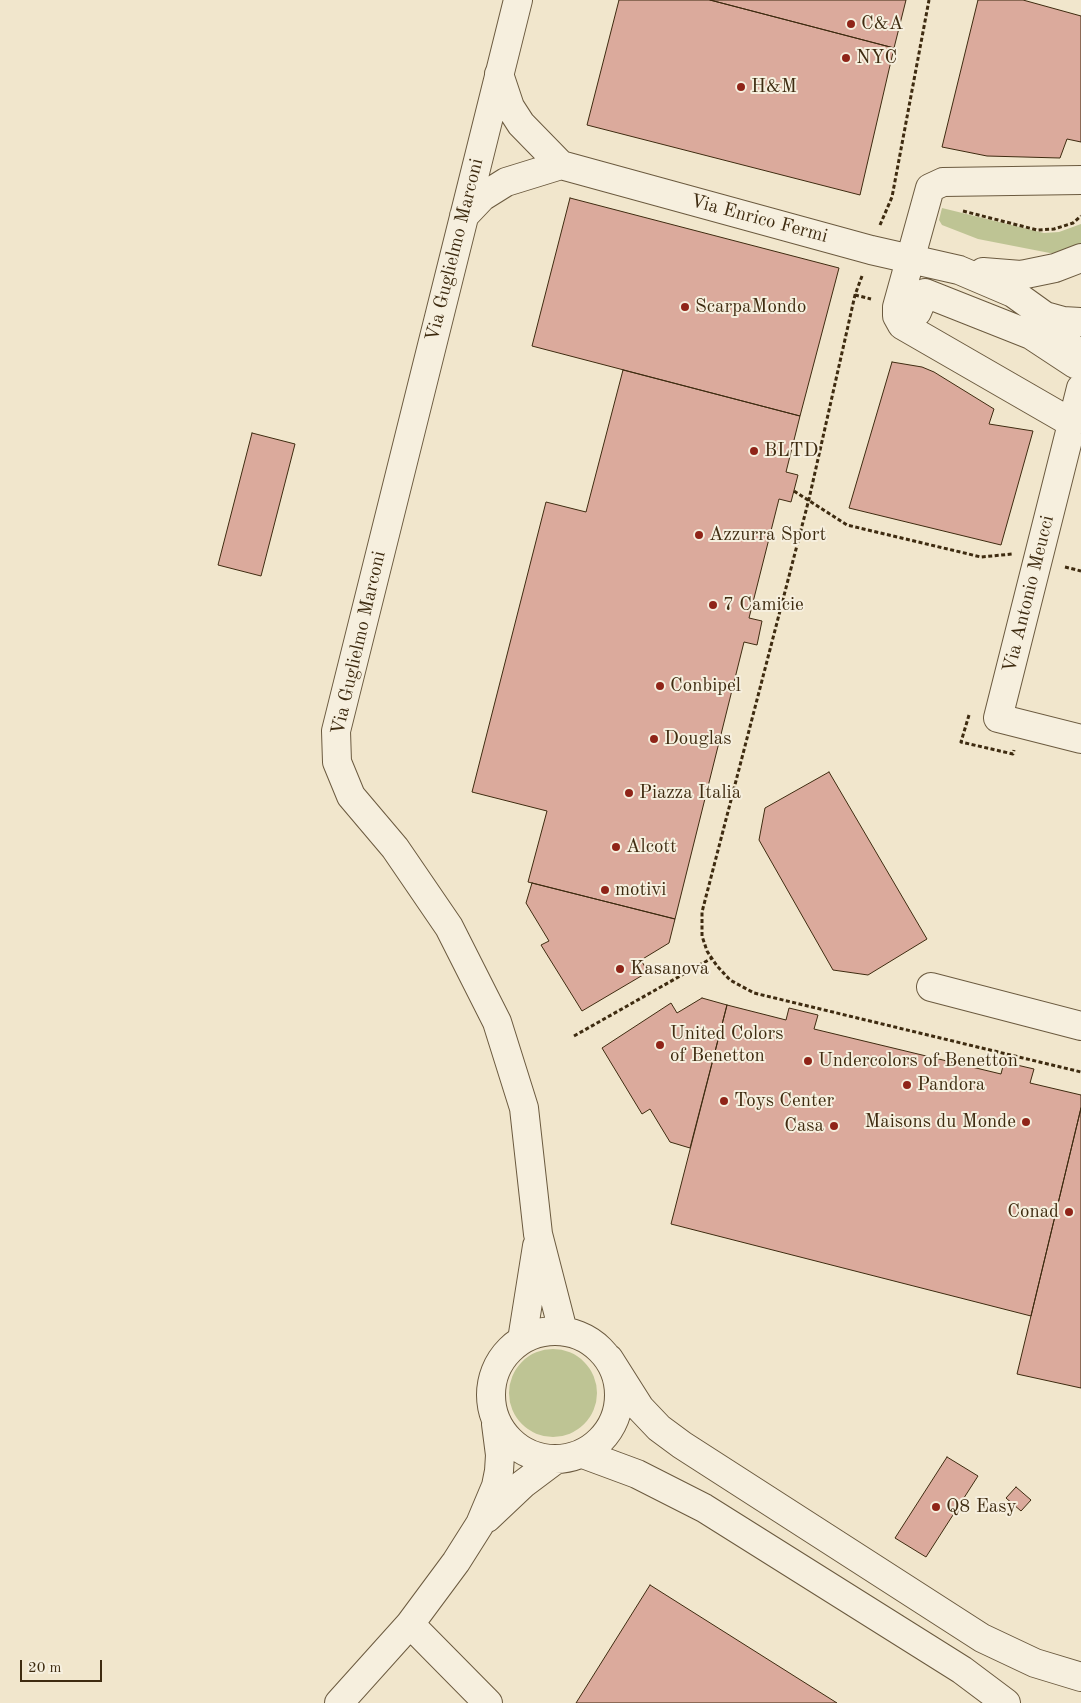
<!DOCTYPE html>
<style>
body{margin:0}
#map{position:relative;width:1081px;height:1703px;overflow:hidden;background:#f1e6cc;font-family:"Old Standard TT",serif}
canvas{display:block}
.scale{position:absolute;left:20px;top:1660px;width:82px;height:22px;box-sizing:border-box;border:2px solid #3e2b10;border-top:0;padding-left:6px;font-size:15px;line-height:18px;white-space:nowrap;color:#3e2b10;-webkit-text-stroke:4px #f6efde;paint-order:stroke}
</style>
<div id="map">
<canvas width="1081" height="1703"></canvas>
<div class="scale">20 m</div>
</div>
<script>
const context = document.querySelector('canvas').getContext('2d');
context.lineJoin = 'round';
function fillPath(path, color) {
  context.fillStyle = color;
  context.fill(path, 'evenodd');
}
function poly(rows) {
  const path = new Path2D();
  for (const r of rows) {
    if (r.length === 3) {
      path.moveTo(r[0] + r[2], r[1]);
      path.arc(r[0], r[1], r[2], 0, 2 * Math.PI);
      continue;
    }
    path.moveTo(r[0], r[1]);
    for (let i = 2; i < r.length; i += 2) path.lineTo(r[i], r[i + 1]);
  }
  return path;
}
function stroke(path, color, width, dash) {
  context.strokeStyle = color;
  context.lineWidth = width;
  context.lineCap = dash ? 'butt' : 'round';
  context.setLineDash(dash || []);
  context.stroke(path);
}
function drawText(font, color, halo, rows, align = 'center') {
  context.font = font + ' "Old Standard TT",serif';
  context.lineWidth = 4;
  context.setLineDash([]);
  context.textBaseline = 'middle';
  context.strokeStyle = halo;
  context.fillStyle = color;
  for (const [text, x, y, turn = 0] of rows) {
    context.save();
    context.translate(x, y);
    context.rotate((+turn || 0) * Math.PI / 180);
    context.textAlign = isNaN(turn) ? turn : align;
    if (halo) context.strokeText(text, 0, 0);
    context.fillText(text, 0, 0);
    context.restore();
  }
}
fillPath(poly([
 [942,208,1044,233,1059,232,1081,224,1081,245,1060,255,978,239,942,225,939,220],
 [553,1393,44]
]), '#bec494');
const building = poly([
 [619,0,710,0,894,48,860,195,587,125,619,0],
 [710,0,906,0,894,48,710,0],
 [978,0,1023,0,1081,16,1081,142,1067,139,1060,158,987,156,942,147,978,0],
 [570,198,839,268,800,416,532,346,570,198],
 [892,362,922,367,934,372,994,409,989,424,1033,431,1001,545,849,508,892,362],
 [623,370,800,416,786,472,798,475,791,502,779,499,749,618,762,621,757,645,744,642,675,919,528,882,547,811,472,792,546,502,586,512,623,370],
 [252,433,295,444,261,576,218,565,252,433],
 [829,772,927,939,868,975,833,970,759,840,765,808,829,772],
 [532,883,675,919,669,943,641,960,648,972,582,1011,541,945,549,941,526,903,532,883],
 [702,998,727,1005,690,1148,670,1142,650,1109,642,1114,602,1048,671,1003,677,1013,702,998],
 [727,1005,786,1020,789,1008,818,1015,814,1029,1001,1074,1004,1062,1034,1069,1030,1083,1081,1095,1081,1108,1031,1316,671,1224,727,1005],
 [1081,1108,1081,1388,1017,1374,1081,1108],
 [947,1457,978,1476,926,1557,895,1538,947,1457],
 [1016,1487,1031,1500,1021,1511,1006,1498,1016,1487],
 [650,1585,837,1703,576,1703,650,1585]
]);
fillPath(building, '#dbaa9c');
stroke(building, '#3e2b10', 1);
const minor = poly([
 [518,0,336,731,337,762,351,796,395,848,449,927,497,1022,524,1108,538,1234,563,1331],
 [499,74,510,107,521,124,561,165,871,250,959,270,1013,293,1045,316,1066,340,1081,363],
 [464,216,482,197,506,182,561,165],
 [983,272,1021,275,1055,268,1081,258],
 [917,312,925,293,1031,335,1075,364],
 [1045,316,1063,321,1081,322],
 [1081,388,998,718,1081,739],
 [1072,423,902,325,897,316,897,307,930,188,943,182,1081,180],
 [931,987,1081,1026],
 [555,1395,64],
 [522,1340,537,1246],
 [609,1359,640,1408,659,1428,682,1445,982,1638,1035,1663,1081,1677],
 [583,1454,637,1474,704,1508,962,1670,1006,1703],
 [487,1518,523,1484,555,1460],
 [410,1624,488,1703],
 [339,1703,410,1624,456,1562,480,1524,496,1486,499,1471,500,1455,496,1424]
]);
stroke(minor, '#6b5a3f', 30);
stroke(poly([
 [963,211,1037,230,1054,229,1073,223,1081,216],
 [880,225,892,197,929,0],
 [862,276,855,295,809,499,702,912,702,936,707,951,717,966,730,980,754,993,1081,1072],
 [855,295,871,299],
 [794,491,847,525,981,557,1012,554],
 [1065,567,1081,571],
 [969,715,961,742,1013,754,1014,750],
 [574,1036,712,958]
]), '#3e2b10', 3, [4, 2.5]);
stroke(minor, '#f6efde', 28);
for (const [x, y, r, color] of [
 [851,24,5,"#8f2418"],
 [846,58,5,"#8f2418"],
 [741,87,5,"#8f2418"],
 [685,307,5,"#8f2418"],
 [754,451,5,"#8f2418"],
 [699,535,5,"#8f2418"],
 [713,605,5,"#8f2418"],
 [660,686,5,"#8f2418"],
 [654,739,5,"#8f2418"],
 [629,793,5,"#8f2418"],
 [616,847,5,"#8f2418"],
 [605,890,5,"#8f2418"],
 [620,969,5,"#8f2418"],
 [660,1045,5,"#8f2418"],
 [808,1061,5,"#8f2418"],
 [907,1085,5,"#8f2418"],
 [724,1101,5,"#8f2418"],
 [1026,1122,5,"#8f2418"],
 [834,1126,5,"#8f2418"],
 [1069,1212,5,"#8f2418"],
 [936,1507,5,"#8f2418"]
]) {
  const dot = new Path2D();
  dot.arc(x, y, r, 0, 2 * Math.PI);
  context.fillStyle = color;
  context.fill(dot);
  stroke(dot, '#f6efde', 2);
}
drawText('19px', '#3e2b10', '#f6efde', [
 ["C&A",861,24],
 ["NYC",856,58],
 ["H&M",751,87],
 ["ScarpaMondo",695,307],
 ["BLTD",764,451],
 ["Azzurra Sport",709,535],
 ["7 Camicie",723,605],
 ["Conbipel",670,686],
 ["Douglas",664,739],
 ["Piazza Italia",639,793],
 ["Alcott",626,847],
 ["motivi",615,890],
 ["Kasanova",630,969],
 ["United Colors",670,1034],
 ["of Benetton",670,1056],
 ["Undercolors of Benetton",818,1061],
 ["Pandora",917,1085],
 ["Toys Center",734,1101],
 ["Maisons du Monde",1016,1122,"right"],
 ["Casa",824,1126,"right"],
 ["Conad",1059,1212,"right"],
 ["Q8 Easy",946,1507]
], 'left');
drawText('19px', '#3e2b10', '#f6efde', [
 ["Via Enrico Fermi",759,219,15],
 ["Via Guglielmo Marconi",455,250,-76],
 ["Via Antonio Meucci",1029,594,-76],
 ["Via Guglielmo Marconi",359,643,-77]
]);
</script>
